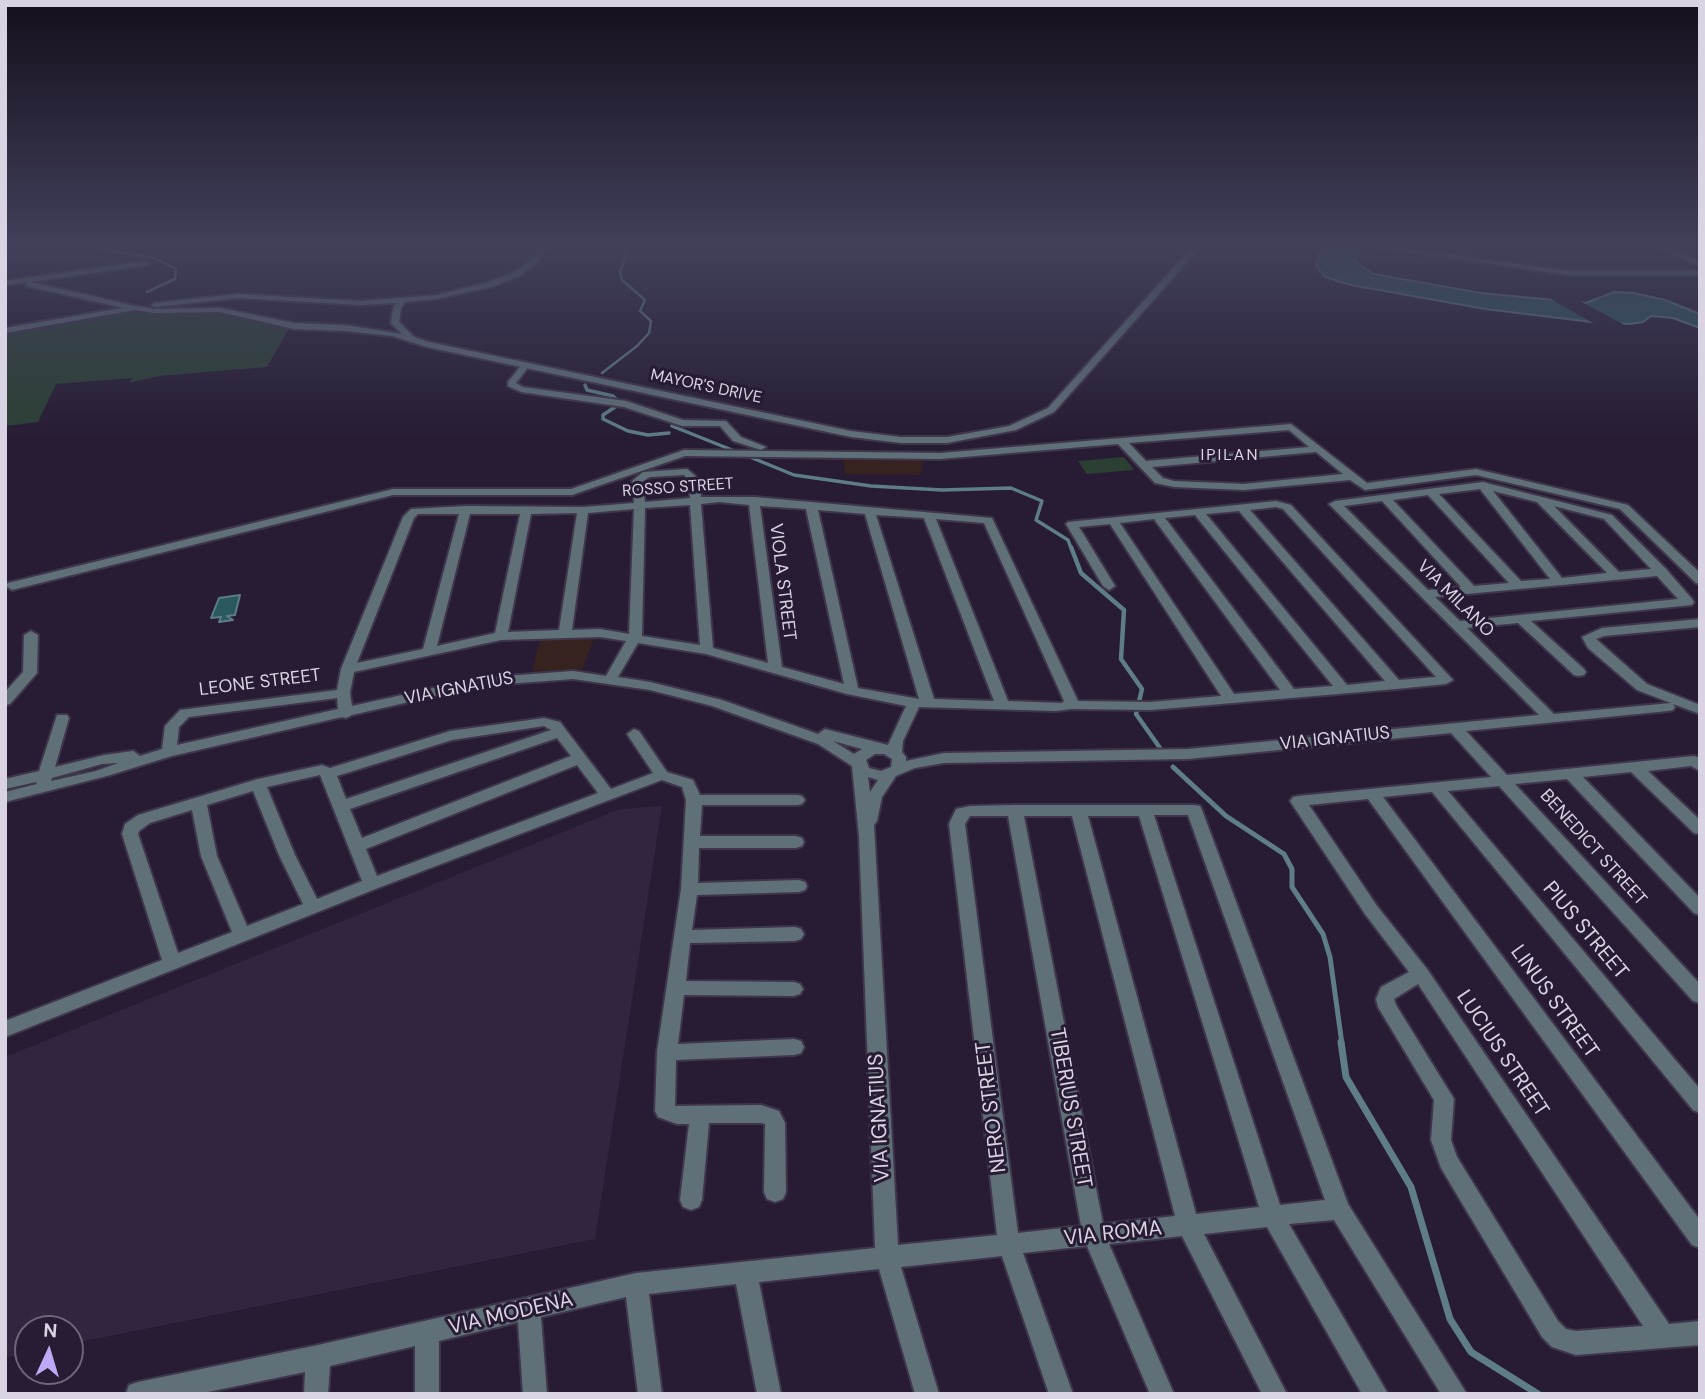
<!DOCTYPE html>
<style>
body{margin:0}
#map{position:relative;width:1705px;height:1399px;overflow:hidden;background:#271c33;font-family:"DM Sans",sans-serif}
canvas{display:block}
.frame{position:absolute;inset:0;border:7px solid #dad3e3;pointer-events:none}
.north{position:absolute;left:14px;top:1315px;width:70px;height:70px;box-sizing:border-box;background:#271c33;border:2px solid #6f6579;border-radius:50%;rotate:4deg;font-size:19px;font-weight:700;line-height:28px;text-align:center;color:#dad3e3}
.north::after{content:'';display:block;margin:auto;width:24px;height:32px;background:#bea9f4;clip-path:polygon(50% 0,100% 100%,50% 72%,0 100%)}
</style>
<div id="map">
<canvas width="1705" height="1399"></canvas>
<div class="frame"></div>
<div class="north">N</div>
</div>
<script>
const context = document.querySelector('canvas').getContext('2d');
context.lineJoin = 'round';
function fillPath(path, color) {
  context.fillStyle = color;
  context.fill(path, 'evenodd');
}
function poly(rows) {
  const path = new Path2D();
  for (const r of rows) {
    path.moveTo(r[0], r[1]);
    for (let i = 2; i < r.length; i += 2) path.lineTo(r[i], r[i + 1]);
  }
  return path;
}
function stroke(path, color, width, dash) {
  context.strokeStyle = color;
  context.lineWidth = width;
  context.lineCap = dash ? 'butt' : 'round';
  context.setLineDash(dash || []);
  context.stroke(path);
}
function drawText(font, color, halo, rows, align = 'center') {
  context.font = font + ' "DM Sans",sans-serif';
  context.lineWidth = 6;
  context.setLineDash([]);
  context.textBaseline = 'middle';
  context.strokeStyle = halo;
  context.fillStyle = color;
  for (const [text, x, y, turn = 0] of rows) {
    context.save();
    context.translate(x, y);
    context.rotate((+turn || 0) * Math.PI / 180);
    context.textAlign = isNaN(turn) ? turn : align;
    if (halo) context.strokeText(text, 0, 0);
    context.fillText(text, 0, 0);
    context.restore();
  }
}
fillPath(poly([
 [662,806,595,1239,70,1344,70,1329,28,1329,28,1353,5,1358,5,1057,620,809]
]), '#312540');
fillPath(poly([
 [843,457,881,457,924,461,920,475,845,474],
 [594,639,582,670,532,671,540,640]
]), '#362320');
fillPath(poly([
 [216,311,288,330,267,367,159,376,129,383,132,378,56,384,38,422,5,426,5,333,124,313],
 [1124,457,1134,470,1087,474,1078,461]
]), '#2b4033');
const water = poly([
 [1323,245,1361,245,1354,261,1374,274,1481,293,1586,303,1614,292,1634,293,1665,300,1700,314,1700,328,1673,318,1651,316,1643,322,1630,324,1600,323,1485,309,1351,285,1325,277,1316,266,1323,245],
 [240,595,235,615,227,616,233,620,219,622,221,617,211,618,219,598,240,595]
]);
fillPath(water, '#29585f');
stroke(water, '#5e7d87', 2);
fillPath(poly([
 [1544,295,1574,298,1630,328,1600,327]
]), '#271c33');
stroke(poly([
 [110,245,102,249,154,258,176,269,175,279,147,292],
 [602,373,637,346,649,333,651,321,640,311,645,300,622,280,620,271,626,256,625,247,618,245]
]), '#5e7d87', 2.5);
stroke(poly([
 [585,385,587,390,613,396,619,402],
 [618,405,603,415,603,419,628,431,648,435,669,433],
 [672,426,737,452],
 [745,455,794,475,871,486,942,490,1011,488,1042,501,1036,520,1068,540,1071,548]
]), '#5e7d87', 3.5);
stroke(poly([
 [1071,547,1081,573,1124,610,1121,659,1142,689,1136,714,1160,748]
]), '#5e7d87', 4.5);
stroke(poly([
 [1173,767,1226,816,1284,854,1292,869,1292,887,1323,934,1330,957,1342,1044]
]), '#5e7d87', 5);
stroke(poly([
 [1341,1042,1346,1077,1411,1187,1450,1319,1471,1352,1538,1394]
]), '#5e7d87', 7);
const minor = poly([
 [145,261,149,263,148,265,30,282,127,304,128,306,124,308,26,286,27,282,5,285,5,281,145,261],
 [526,362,530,365,516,383,523,387,626,401,683,420,726,421,741,437,766,447,761,450,733,441,720,426,682,426,624,407,521,392,508,386,508,382,523,363,526,362],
 [1291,424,1367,483,1476,469,1628,505,1700,573,1700,584,1696,583,1620,509,1476,475,1365,490,1350,480,1244,490,1174,487,1155,483,1118,444,940,459,685,456,572,495,393,495,12,590,6,586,8,583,393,489,571,489,684,450,940,453,1291,424],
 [1289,430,1309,447,1146,461,1129,443,1289,430],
 [1316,452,1343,474,1244,484,1174,481,1163,478,1152,467,1316,452],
 [687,469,699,479,701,497,754,497,992,518,1078,701,1151,702,1221,696,1110,524,1079,527,1115,586,1109,590,1103,586,1066,524,1068,522,1276,501,1291,505,1453,680,1446,684,1396,689,1151,710,1071,709,1056,711,919,707,903,741,902,752,906,757,906,761,944,753,1188,749,1539,715,1329,504,1335,501,1483,482,1612,515,1666,569,1692,599,1694,602,1692,605,1531,621,1584,669,1586,672,1584,675,1579,676,1574,675,1518,623,1467,628,1554,714,1671,703,1637,690,1588,648,1582,637,1602,628,1700,619,1700,627,1604,636,1596,639,1647,684,1700,705,1700,714,1673,704,1675,707,1673,710,1668,711,1466,731,1507,775,1694,756,1700,758,1700,771,1691,766,1648,771,1700,820,1700,834,1694,833,1631,772,1583,777,1700,898,1700,915,1694,913,1567,779,1515,784,1700,984,1700,1003,1693,1001,1499,786,1448,791,1700,1089,1700,1113,1693,1110,1432,792,1383,797,1700,1220,1700,1248,1692,1245,1368,799,1309,805,1377,906,1427,969,1669,1324,1700,1321,1700,1345,1576,1355,1552,1347,1542,1337,1441,1168,1431,1140,1434,1100,1378,1007,1376,999,1381,987,1409,972,1365,914,1290,801,1293,797,1298,796,1491,777,1451,733,1188,759,944,763,915,768,896,776,882,797,877,821,874,825,898,1245,997,1235,949,824,956,809,970,806,1015,805,1194,805,1200,806,1202,810,1348,1204,1467,1394,1441,1394,1334,1220,1289,1224,1388,1394,1362,1394,1267,1227,1204,1234,1287,1394,1262,1394,1182,1236,1109,1244,1174,1394,1150,1394,1087,1246,1023,1253,1073,1394,1049,1394,1002,1256,901,1267,939,1394,915,1394,879,1269,759,1282,781,1394,757,1394,736,1284,649,1294,662,1394,638,1394,626,1297,541,1317,547,1394,523,1394,518,1322,439,1341,439,1394,415,1394,415,1346,330,1366,328,1394,304,1394,305,1372,198,1394,126,1394,129,1385,138,1382,318,1345,636,1273,875,1248,859,836,852,766,818,744,712,706,650,690,573,679,479,686,352,715,346,718,342,717,172,756,107,776,5,802,5,792,37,784,36,782,5,789,5,779,39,771,57,715,67,715,69,718,55,767,104,755,133,751,140,756,162,749,165,726,180,710,337,690,341,669,403,517,411,509,466,506,583,507,634,503,632,481,643,472,687,469],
 [684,475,689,480,690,498,645,502,642,482,650,477,684,475],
 [1480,489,1550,579,1521,581,1439,494,1480,489],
 [1493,491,1537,502,1607,573,1562,578,1493,491],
 [1428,495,1509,583,1474,586,1393,500,1428,495],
 [1382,501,1461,587,1428,590,1344,506,1382,501],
 [719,502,749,505,768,663,713,648,701,504,719,502],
 [690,505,700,645,642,636,645,508,690,505],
 [760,506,806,509,844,684,782,667,760,506],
 [1554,506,1604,519,1651,569,1619,572,1554,506],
 [1276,507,1283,509,1436,677,1399,680,1250,510,1276,507],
 [634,509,629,634,600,629,572,630,588,513,634,509],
 [818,510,865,514,919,699,858,688,818,510],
 [1239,511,1385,681,1347,685,1206,514,1239,511],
 [577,513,559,630,508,632,531,514,577,513],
 [418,514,459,514,423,649,357,663,414,518,418,514],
 [470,514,520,514,495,633,437,646,470,514],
 [876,515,924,518,994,701,934,699,876,515],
 [1195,515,1333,686,1294,689,1165,518,1195,515],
 [936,519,984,523,1064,701,1062,703,1008,701,936,519],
 [1154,519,1280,690,1234,694,1120,523,1154,519],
 [1657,576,1678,599,1460,621,1435,597,1657,576],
 [600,637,626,641,606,676,573,671,479,678,352,706,350,693,354,672,501,640,600,637],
 [638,643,706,654,847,694,906,706,888,745,825,729,818,734,722,700,650,682,618,677,638,643],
 [337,698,338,709,177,745,179,727,189,717,337,698],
 [833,741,862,749,854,754,833,741],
 [875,754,884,754,892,759,891,767,881,771,869,768,866,760,875,754],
 [118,763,96,771,51,781,52,778,102,764,118,763],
 [868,777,878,780,870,792,868,777],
 [1154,815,1188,815,1325,1200,1280,1205,1154,815],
 [970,816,1008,816,1081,1226,1018,1233,965,824,970,816],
 [1024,816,1072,816,1175,1216,1103,1224,1024,816],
 [1088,816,1139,816,1259,1207,1196,1214,1088,816],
 [1418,984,1643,1326,1576,1331,1566,1329,1558,1321,1457,1157,1451,1140,1454,1099,1396,1005,1394,999,1418,984],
 [31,631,38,635,37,673,10,704,5,705,5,692,23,672,24,635,31,631],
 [544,718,560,722,611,789,653,773,627,734,634,729,639,731,667,772,693,780,700,795,797,795,802,796,805,800,802,804,797,805,702,805,700,836,796,836,802,838,804,842,802,846,796,848,699,848,698,883,799,880,805,882,807,886,805,890,799,892,697,895,692,930,795,927,801,929,804,934,801,939,795,941,690,943,686,981,794,982,800,984,803,989,800,994,794,996,684,995,678,1044,794,1039,801,1041,804,1047,801,1053,794,1055,676,1060,675,1106,761,1105,779,1111,785,1123,786,1192,783,1199,775,1202,767,1199,764,1192,765,1124,761,1123,709,1123,702,1200,699,1207,691,1210,683,1207,680,1200,689,1124,677,1124,658,1117,655,1111,657,1052,681,889,686,800,682,787,662,780,378,888,5,1037,5,1021,162,960,122,834,125,824,138,815,258,779,322,765,330,768,450,731,544,718],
 [544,726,551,730,346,799,337,776,452,740,544,726],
 [557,738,571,756,362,838,350,809,557,738],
 [577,765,598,793,377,876,366,849,577,765],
 [320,775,362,881,317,899,295,855,267,787,320,775],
 [253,791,279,855,303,904,247,926,217,856,207,805,253,791],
 [192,810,201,856,232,932,178,953,138,834,139,831,150,823,192,810]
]);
const tertiary = poly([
 [541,245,548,245,539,261,520,276,491,287,436,299,405,302,401,308,399,322,414,337,429,342,851,431,901,437,947,437,1009,426,1048,408,1194,245,1202,245,1054,412,1016,430,947,443,901,443,851,437,427,347,392,336,345,331,294,329,220,312,154,313,135,310,5,333,5,328,122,308,120,306,124,304,154,309,220,308,294,323,345,325,402,334,391,323,393,308,396,303,361,305,238,298,155,307,151,305,155,303,238,294,361,301,436,295,486,283,514,272,532,260,541,245],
 [1362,245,1380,245,1568,271,1700,271,1700,275,1568,275,1362,245],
 [1651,245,1660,245,1700,261,1700,266,1651,245]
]);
stroke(minor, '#40364c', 4);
stroke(tertiary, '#40364c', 4);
fillPath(minor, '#607079');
fillPath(tertiary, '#607079');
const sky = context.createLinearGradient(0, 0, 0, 441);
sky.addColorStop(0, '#150f1c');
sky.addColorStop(0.56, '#41405b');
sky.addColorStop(1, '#41405b00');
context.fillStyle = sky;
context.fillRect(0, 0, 1705, 441);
drawText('16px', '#dad3e3', '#271c33', [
 ["MAYOR'S DRIVE",706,387,12],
 ["ROSSO STREET",678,488,-4]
]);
context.letterSpacing = '2px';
drawText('16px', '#dad3e3', '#271c33', [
 ["IPILAN",1230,456]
]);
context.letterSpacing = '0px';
drawText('18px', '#dad3e3', '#271c33', [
 ["VIOLA STREET",782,582,83],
 ["VIA MILANO",1455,599,45],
 ["LEONE STREET",260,683,-7],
 ["VIA IGNATIUS",459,689,-11],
 ["VIA IGNATIUS",1335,739,-6],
 ["BENEDICT STREET",1593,848,48]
]);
drawText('21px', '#dad3e3', '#271c33', [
 ["PIUS STREET",1585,931,50],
 ["LINUS STREET",1554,1002,54],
 ["LUCIUS STREET",1502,1054,56],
 ["NERO STREET",992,1107,-97],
 ["TIBERIUS STREET",1070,1108,80],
 ["VIA IGNATIUS",880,1118,-93],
 ["VIA ROMA",1113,1234,-6],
 ["VIA MODENA",511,1314,-13]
]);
</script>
